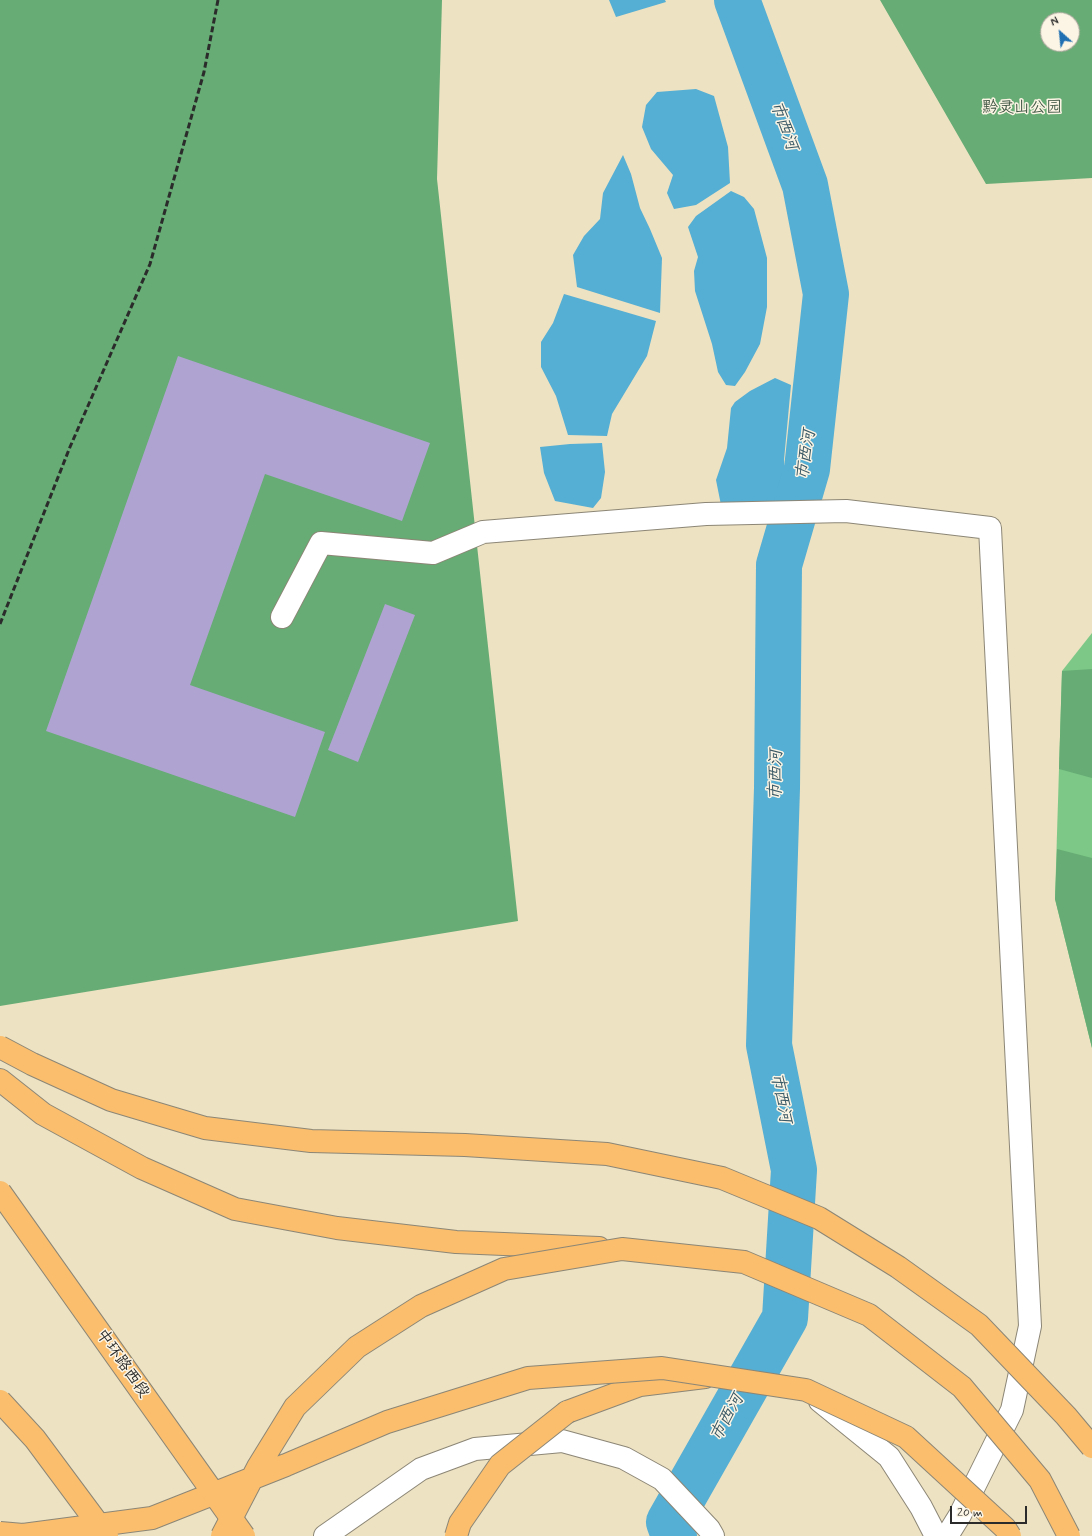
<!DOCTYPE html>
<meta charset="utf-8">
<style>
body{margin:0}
#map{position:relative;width:1092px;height:1536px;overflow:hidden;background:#ede2c2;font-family:Mynerve,sans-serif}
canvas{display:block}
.north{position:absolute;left:1040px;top:12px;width:40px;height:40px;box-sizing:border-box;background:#fcf5e5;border:1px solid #a8a49b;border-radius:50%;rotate:333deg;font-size:11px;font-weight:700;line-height:16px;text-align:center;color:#2b2b2b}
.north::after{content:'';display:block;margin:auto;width:14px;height:18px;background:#1f6fb2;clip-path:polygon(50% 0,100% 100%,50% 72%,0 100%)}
.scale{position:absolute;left:950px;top:1506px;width:77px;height:18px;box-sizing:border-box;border:2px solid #2b2b2b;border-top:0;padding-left:5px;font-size:12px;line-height:14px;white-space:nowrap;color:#2b2b2b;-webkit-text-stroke:3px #fcf5e5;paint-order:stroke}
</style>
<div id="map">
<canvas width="1092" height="1536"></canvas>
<div class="north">N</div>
<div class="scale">20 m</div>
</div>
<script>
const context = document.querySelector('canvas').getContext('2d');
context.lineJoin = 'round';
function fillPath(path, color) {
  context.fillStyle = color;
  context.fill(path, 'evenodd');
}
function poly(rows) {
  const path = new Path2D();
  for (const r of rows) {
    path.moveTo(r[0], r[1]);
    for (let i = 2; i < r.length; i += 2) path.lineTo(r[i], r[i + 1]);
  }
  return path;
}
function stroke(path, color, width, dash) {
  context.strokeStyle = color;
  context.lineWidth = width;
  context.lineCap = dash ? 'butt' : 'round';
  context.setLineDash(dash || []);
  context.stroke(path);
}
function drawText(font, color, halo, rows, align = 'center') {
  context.font = font + ' Mynerve,"LXGW WenKai TC",sans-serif';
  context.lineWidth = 3;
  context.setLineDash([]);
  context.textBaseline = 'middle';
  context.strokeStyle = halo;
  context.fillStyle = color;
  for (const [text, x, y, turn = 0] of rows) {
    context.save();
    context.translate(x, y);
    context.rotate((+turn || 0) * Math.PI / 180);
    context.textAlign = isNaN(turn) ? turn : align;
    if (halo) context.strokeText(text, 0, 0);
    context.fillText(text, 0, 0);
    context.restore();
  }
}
fillPath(poly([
 [1092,633,1092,1048,1055,899,1062,671]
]), '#7dc887');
fillPath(poly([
 [0,0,442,0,437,179,518,921,0,1006],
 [880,0,1092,0,1092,178,986,184],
 [1048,20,1072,20,1072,44,1048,44],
 [1092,669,1092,778,1059,769,1062,671],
 [1057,849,1092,858,1092,1048,1055,899]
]), '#66ac74');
fillPath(poly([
 [609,0,665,0,666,2,616,17],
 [696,89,714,96,728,147,730,183,696,205,674,209,667,193,673,175,651,149,642,127,646,105,657,92],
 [623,155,631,174,640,208,650,229,662,258,660,313,577,287,573,255,584,236,600,219,603,193],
 [731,191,744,197,754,209,767,258,767,307,760,344,745,372,735,386,726,385,718,372,712,344,695,291,694,271,698,257,688,227,696,216],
 [564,294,656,321,647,356,612,414,607,436,568,435,556,396,541,367,541,342,553,323],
 [775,378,791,385,784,460,786,487,779,505,721,505,716,480,727,448,731,408,735,402,750,391],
 [602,443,605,472,601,498,593,508,555,501,544,473,540,447,570,444]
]), '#55aed3');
stroke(poly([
 [674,1536,669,1522,785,1318,794,1170,769,1045,777,788,779,565,807,469,826,294,805,185,737,0]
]), '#55aed3', 46);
fillPath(poly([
 [178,356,430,443,402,521,265,474,190,685,325,732,295,817,46,731],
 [385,604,415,615,358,762,328,750]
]), '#afa3d1');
const minor = poly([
 [282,617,321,543,433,553,483,532,706,514,846,511,990,528,1030,1326,1012,1410,960,1515,947,1536],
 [820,1401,889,1457,921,1507,936,1536],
 [325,1536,421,1469,475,1449,562,1441,624,1458,662,1479,709,1529,713,1536]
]);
const major = poly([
 [0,1080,43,1114,142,1168,235,1209,337,1228,456,1242,599,1248],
 [567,1412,640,1385,705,1377]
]);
stroke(minor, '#8c8676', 24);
stroke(major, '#8c8676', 24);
stroke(minor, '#fff', 22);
stroke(major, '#fabe6d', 22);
stroke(poly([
 [0,624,70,447,150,264,204,72,218,0]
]), '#2b2b2b', 3, [6, 3]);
const majorBridge = poly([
 [0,1047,32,1064,111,1100,205,1128,311,1141,465,1145,607,1154,722,1178,819,1218,898,1267,979,1325,1066,1416,1092,1447],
 [0,1533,23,1535,152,1518,286,1465,387,1422,528,1378,662,1368,806,1390,906,1437,1005,1528,1010,1536],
 [222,1536,258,1467,295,1407,357,1347,421,1306,504,1269,622,1249,744,1262,869,1315,962,1387,1040,1480,1069,1536],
 [456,1536,460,1523,500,1465,567,1412]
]);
const highwayBridge = poly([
 [0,1192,244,1536],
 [0,1401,35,1439,107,1536]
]);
stroke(majorBridge, '#8c8676', 24, []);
stroke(highwayBridge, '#8c8676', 24, []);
stroke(majorBridge, '#fabe6d', 22);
stroke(highwayBridge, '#fabe6d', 22);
drawText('16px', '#445a47', '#fcf5e5', [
 ["黔灵山公园",1022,109]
]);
drawText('16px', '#2b2b2b', '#fcf5e5', [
 ["中环路西段",122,1364,55]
]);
drawText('italic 17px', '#3a5966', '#fcf5e5', [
 ["市西河",783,126,70],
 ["市西河",807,455,-81],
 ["市西河",777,775,-89],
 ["市西河",780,1098,79],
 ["市西河",728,1418,-61]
]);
</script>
